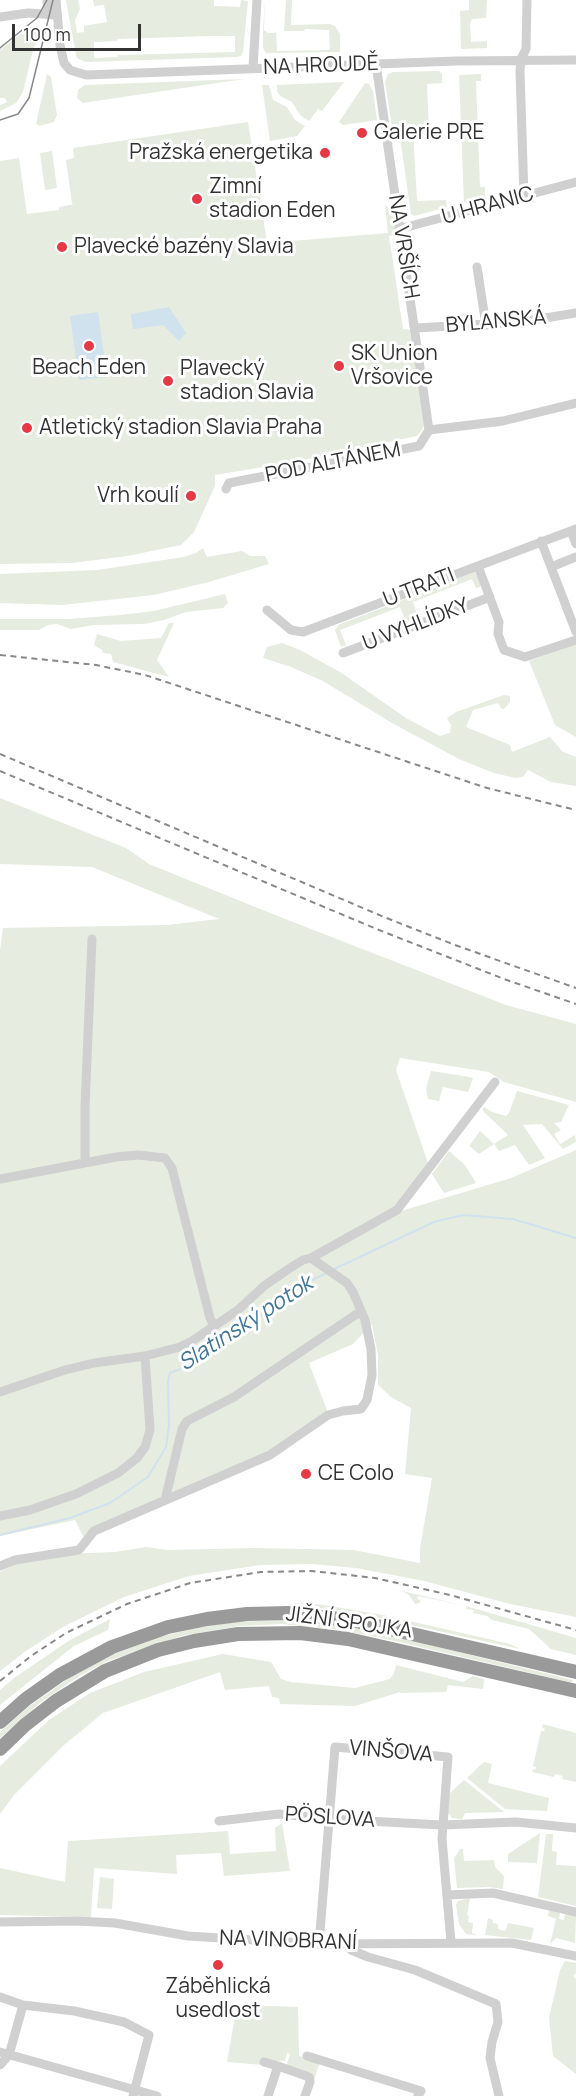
<!DOCTYPE html>
<meta charset="utf-8">
<style>
body{margin:0}
#map{position:relative;width:576px;height:2096px;overflow:hidden;background:#fff;font-family:Manrope,sans-serif}
canvas{display:block}
.scale{position:absolute;left:12px;top:24px;width:129px;height:27px;box-sizing:border-box;border:3px solid #333;border-top:0;padding-left:8px;font-size:18px;line-height:21px;white-space:nowrap;color:#333;-webkit-text-stroke:4px #fff;paint-order:stroke}
</style>
<div id="map">
<canvas width="576" height="2096"></canvas>
<div class="scale">100 m</div>
</div>
<script>
const context = document.querySelector('canvas').getContext('2d');
context.lineJoin = 'round';
function fillPath(path, color) {
  context.fillStyle = color;
  context.fill(path, 'evenodd');
}
function poly(rows) {
  const path = new Path2D();
  for (const r of rows) {
    path.moveTo(r[0], r[1]);
    for (let i = 2; i < r.length; i += 2) path.lineTo(r[i], r[i + 1]);
  }
  return path;
}
function stroke(path, color, width, dash) {
  context.strokeStyle = color;
  context.lineWidth = width;
  context.lineCap = dash ? 'butt' : 'round';
  context.setLineDash(dash || []);
  context.stroke(path);
}
function drawText(font, color, halo, rows, align = 'center') {
  context.font = font + ' Manrope,sans-serif';
  context.lineWidth = 6;
  context.setLineDash([]);
  context.textBaseline = 'middle';
  context.strokeStyle = halo;
  context.fillStyle = color;
  for (const [text, x, y, turn = 0] of rows) {
    context.save();
    context.translate(x, y);
    context.rotate((+turn || 0) * Math.PI / 180);
    context.textAlign = isNaN(turn) ? turn : align;
    if (halo) context.strokeText(text, 0, 0);
    context.fillText(text, 0, 0);
    context.restore();
  }
}
fillPath(poly([
 [66,0,78,0,80,9,75,20,77,33,84,32,84,26,107,22,104,5,94,6,93,0,214,0,214,6,240,7,241,0,248,1,243,52,241,56,236,57,85,62,77,58,76,55],
 [210,36,235,36,235,52,118,55,117,57,94,58,94,42,117,41,118,39],
 [265,0,264,30,268,33,275,33,276,31,277,51,330,50,329,30,305,29,304,31,284,31,286,0,292,0,291,25,330,24,335,26,340,34,340,52,266,53,263,48,263,31],
 [469,0,487,0,486,18,472,19,470,24,471,42,487,41,487,48,461,49,460,11,469,10],
 [30,27,41,31,33,50,23,92,16,103,0,111,0,105,7,102,5,98,0,98,0,50],
 [439,71,442,74,442,83,427,84,429,131,413,131,417,201,446,200,447,207,414,216,411,214,399,130,392,127,385,82,388,74,393,72],
 [47,74,51,77,57,115,54,122,39,126,36,124],
 [481,74,481,81,476,81,480,187,485,187,485,197,464,203,459,75],
 [244,79,83,103,77,98,78,90,85,85],
 [344,82,322,111,318,109,309,121,300,115,292,102,280,96,277,91,277,85],
 [365,83,369,84,373,91,377,120,343,125,339,122],
 [262,85,269,85,273,100,287,107,295,120,305,126,297,136,270,141],
 [248,122,267,243,388,233,385,205,393,209,396,232,394,235,389,236,403,329,410,330,424,425,422,430,417,436,294,462,215,475,215,486,194,532,181,545,127,556,72,563,0,564,0,161,19,158,27,214,59,210,59,207,75,204,72,204,66,160,74,158,73,148],
 [52,151,57,188,45,190,40,153],
 [203,548,207,557,242,551,250,556,265,556,269,564,209,582,154,595,62,605,0,603,0,574,97,570,184,557,196,553],
 [475,572,481,585,480,587,476,588,472,579,413,602,418,617,406,622,400,607,340,630,346,645,341,647,335,630,338,625],
 [225,594,228,603,223,608,186,612,164,620,144,624,94,625,71,629,57,624,48,625,39,630,0,630,0,619,68,619,120,615,154,611],
 [169,623,174,623,157,660,169,677,113,662,111,654,103,653,102,650,94,645,97,634,121,641,161,638],
 [282,643,300,650,340,672,406,718,440,736,450,733,451,725,447,718,456,712,504,695,510,696,510,702,504,709,501,708,498,703,473,710,466,727,510,745,512,752,550,737,563,752,576,757,576,786,551,782,528,770,523,777,515,778,494,773,459,759,392,723,323,681,291,667,263,658,267,647],
 [576,644,576,737,555,725,529,661],
 [0,798,126,848,149,864,270,913,506,1005,576,1024,576,1102,504,1082,489,1072,400,1058,396,1070,429,1166,401,1211,511,1178,576,1150,576,1617,510,1604,424,1581,356,1568,312,1564,260,1565,189,1576,124,1597,63,1627,26,1651,0,1671,0,1572,15,1564,86,1553,115,1552,146,1547,168,1550,254,1548,354,1550,420,1563,420,1548,432,1478,405,1474,411,1408,391,1397,378,1385,378,1355,372,1324,353,1344,309,1363,330,1418,271,1458,84,1538,75,1520,0,1536,0,950,3,928,167,925,219,919,92,867,0,864],
 [431,1071,464,1076,473,1078,468,1092,443,1087,439,1101,428,1099,426,1088],
 [517,1091,569,1105,561,1122,554,1123,561,1130,554,1134,560,1144,575,1135,576,1142,563,1149,542,1124,523,1125,545,1158,529,1165,515,1145,499,1151,494,1144,479,1154,469,1146,480,1131,494,1144,508,1135,482,1110,484,1107,492,1112,506,1116,509,1113],
 [449,1151,465,1165,476,1183,444,1193,432,1174],
 [402,1591,466,1606,576,1638,576,1655,551,1649,529,1629,492,1620,487,1616,473,1613,474,1610,466,1609,466,1606,418,1596,417,1599,420,1600,420,1603,415,1604,409,1595],
 [297,1603,324,1605,383,1615,510,1644,520,1649,352,1612,287,1605],
 [110,1619,108,1630,74,1646,0,1705,0,1690,14,1678,70,1640],
 [279,1620,335,1625,376,1632,573,1680,572,1682,569,1682,386,1639,341,1630,282,1624,239,1626,181,1636,108,1661,81,1675,41,1702,0,1738,0,1732,28,1707,79,1671,111,1655,160,1637,199,1627,236,1622],
 [223,1654,271,1662,281,1679,291,1682,355,1688,390,1679,394,1673,396,1665,463,1682,473,1676,484,1679,483,1689,448,1685,446,1692,400,1693,400,1692,355,1706,280,1704,279,1698,272,1697,269,1686,225,1690,220,1672,103,1713,64,1745,14,1795,0,1814,0,1766,49,1720,90,1693,144,1672],
 [543,1724,576,1733,576,1782,562,1779,563,1776,555,1774,554,1777,532,1772,533,1769,536,1769,536,1767,533,1766,541,1731,544,1731,545,1729,542,1728],
 [484,1762,492,1764,488,1783,549,1798,547,1811,505,1809,467,1778],
 [464,1780,504,1812,465,1813,462,1819,452,1818,446,1810,449,1794],
 [282,1823,290,1871,224,1876,221,1853,176,1855,177,1874,94,1868,91,1917,0,1915,0,1868,65,1882,68,1841,228,1831,230,1854,276,1851,275,1828],
 [540,1833,537,1863,508,1862,508,1854],
 [546,1834,553,1834,552,1851,557,1852,556,1865,576,1866,576,1906,538,1897],
 [460,1849,463,1849,464,1861,494,1860,495,1867,504,1876,503,1889,489,1887,457,1888,454,1858],
 [100,1877,114,1879,112,1909,97,1908],
 [470,1898,467,1915,469,1916,468,1922,473,1923,472,1933,477,1935,466,1934,459,1924,456,1905,458,1901],
 [549,1910,560,1913,559,1919,564,1920,565,1914,576,1916,575,1943,556,1938,550,1944,556,1919,548,1916],
 [488,1918,493,1920,493,1923,498,1924,498,1929,505,1931,508,1923,534,1928,531,1940,485,1935],
 [565,1961,576,1963,576,1973,573,1976,576,1979,576,2074,553,2056,549,2018,560,1970],
 [237,2005,298,2007,299,2056,320,2062,314,2080,312,2077,286,2067,290,2054,287,2053,285,2061,275,2061,264,2065,227,2062]
]), '#e6ecdf');
fillPath(poly([
 [169,307,186,333,179,341,163,325,133,329,131,314],
 [98,312,107,377,79,380,70,316]
]), '#cfe2ee');
stroke(poly([
 [332,1270,434,1222,463,1215,513,1219,576,1238],
 [0,1535,70,1518,110,1503,148,1477,166,1447,169,1425,168,1380,170,1373,195,1363,220,1347,241,1333,279,1299,295,1288,327,1273]
]), '#cfe2ee', 2);
stroke(poly([
 [47,0,48,14],
 [56,0,60,45,64,63,70,70,86,75,456,61,576,60],
 [0,17,28,13,56,15],
 [376,64,429,430],
 [253,68,257,0],
 [524,197,520,71,521,59,526,49,527,0],
 [399,229,576,182],
 [477,267,486,325],
 [416,328,521,322,576,313],
 [226,489,229,483,419,446,429,430,503,421,576,403],
 [571,531,576,544],
 [541,541,576,632],
 [478,566,499,622,498,634,504,650,525,657,576,640],
 [551,567,576,557],
 [267,610,291,630,303,632,576,529],
 [343,653,490,597],
 [85,1163,85,1107,92,939],
 [0,1179,116,1157,138,1155,165,1158,172,1168,210,1318,214,1326],
 [0,1392,65,1370,94,1363,145,1356,180,1347,192,1341,238,1310,264,1286,290,1268,303,1260,311,1258,397,1210,495,1082],
 [165,1500,182,1429,187,1421,234,1397,361,1311],
 [0,1516,30,1510,76,1494,118,1473,137,1458,145,1447,150,1430,145,1356],
 [0,1566,15,1560,79,1550,94,1531,270,1455,328,1415,343,1411,361,1409,367,1400,372,1375,371,1349,365,1320,353,1292,347,1283,311,1258],
 [219,1821,279,1814,329,1819,442,1825,516,1822,576,1828],
 [447,1895,493,1893,576,1912],
 [0,1922,77,1921,115,1923,188,1936,319,1944,512,1943,576,1956],
 [319,1944,335,1747,448,1757,442,1839,451,1942],
 [348,1945,351,1950,368,1957,415,1970,496,2004,498,2022,492,2042,490,2058,499,2096],
 [0,1997,23,2005,74,2011,124,2022,149,2035,133,2096],
 [0,2052,157,2096],
 [307,2056,421,2091,418,2096],
 [264,2062,278,2066,268,2096],
 [0,2065,9,2055,23,2005],
 [278,2066,309,2077,310,2082,305,2096]
]), '#d0d0d0', 9);
stroke(poly([
 [0,1722,26,1699,60,1675,112,1647,168,1627,207,1619,247,1614,288,1613,356,1621,576,1672],
 [0,1749,25,1725,56,1701,105,1671,158,1650,194,1641,238,1634,300,1633,348,1639,576,1691]
]), '#9a9a9a', 14);
stroke(poly([
 [0,48,37,18,47,0],
 [0,120,18,114,29,98,53,0]
]), '#888', 1.5);
stroke(poly([
 [0,655,96,665,145,675,487,788,576,810],
 [0,754,384,917,455,945,576,988],
 [0,771,379,930,504,979,576,1004],
 [0,1681,31,1656,66,1633,127,1604,190,1583,261,1572,312,1571,375,1578,450,1595,576,1630]
]), '#888', 2, [6, 4.5]);
for (const [x, y, r, color] of [
 [362,133,6,"#e63946"],
 [325,153,6,"#e63946"],
 [197,199,6,"#e63946"],
 [62,247,6,"#e63946"],
 [89,346,6,"#e63946"],
 [339,366,6,"#e63946"],
 [168,381,6,"#e63946"],
 [27,428,6,"#e63946"],
 [191,496,6,"#e63946"],
 [306,1474,6,"#e63946"],
 [218,1965,6,"#e63946"]
]) {
  const dot = new Path2D();
  dot.arc(x, y, r, 0, 2 * Math.PI);
  context.fillStyle = color;
  context.fill(dot);
  stroke(dot, '#fff', 2);
}
drawText('21px', '#333', '#fff', [
 ["NA HROUDĚ",321,66,-2],
 ["U HRANIC",488,206,-15],
 ["NA VRŠÍCH",403,247,81],
 ["BYLANSKÁ",496,322,-5],
 ["POD ALTÁNEM",333,463,-11],
 ["U TRATI",419,588,-21],
 ["U VYHLÍDKY",416,625,-21],
 ["JIŽNÍ SPOJKA",349,1623,8],
 ["VINŠOVA",391,1752,5],
 ["PÖSLOVA",330,1818,4],
 ["NA VINOBRANÍ",288,1941,2]
]);
drawText('21px', '#333', '#fff', [
 ["Galerie PRE",374,133],
 ["Pražská energetika",313,153,"right"],
 ["Zimní",209,187],
 ["stadion Eden",209,211],
 ["Plavecké bazény Slavia",74,247],
 ["SK Union",351,354],
 ["Vršovice",351,378],
 ["Beach Eden",89,368,"center"],
 ["Plavecký",180,369],
 ["stadion Slavia",180,393],
 ["Atletický stadion Slavia Praha",39,428],
 ["Vrh koulí",179,496,"right"],
 ["CE Colo",318,1474],
 ["Záběhlická",218,1987,"center"],
 ["usedlost",218,2011,"center"]
], 'left');
drawText('italic 22px', '#3f7597', '#fff', [
 ["Slatinský potok",246,1324,-33]
]);
</script>
